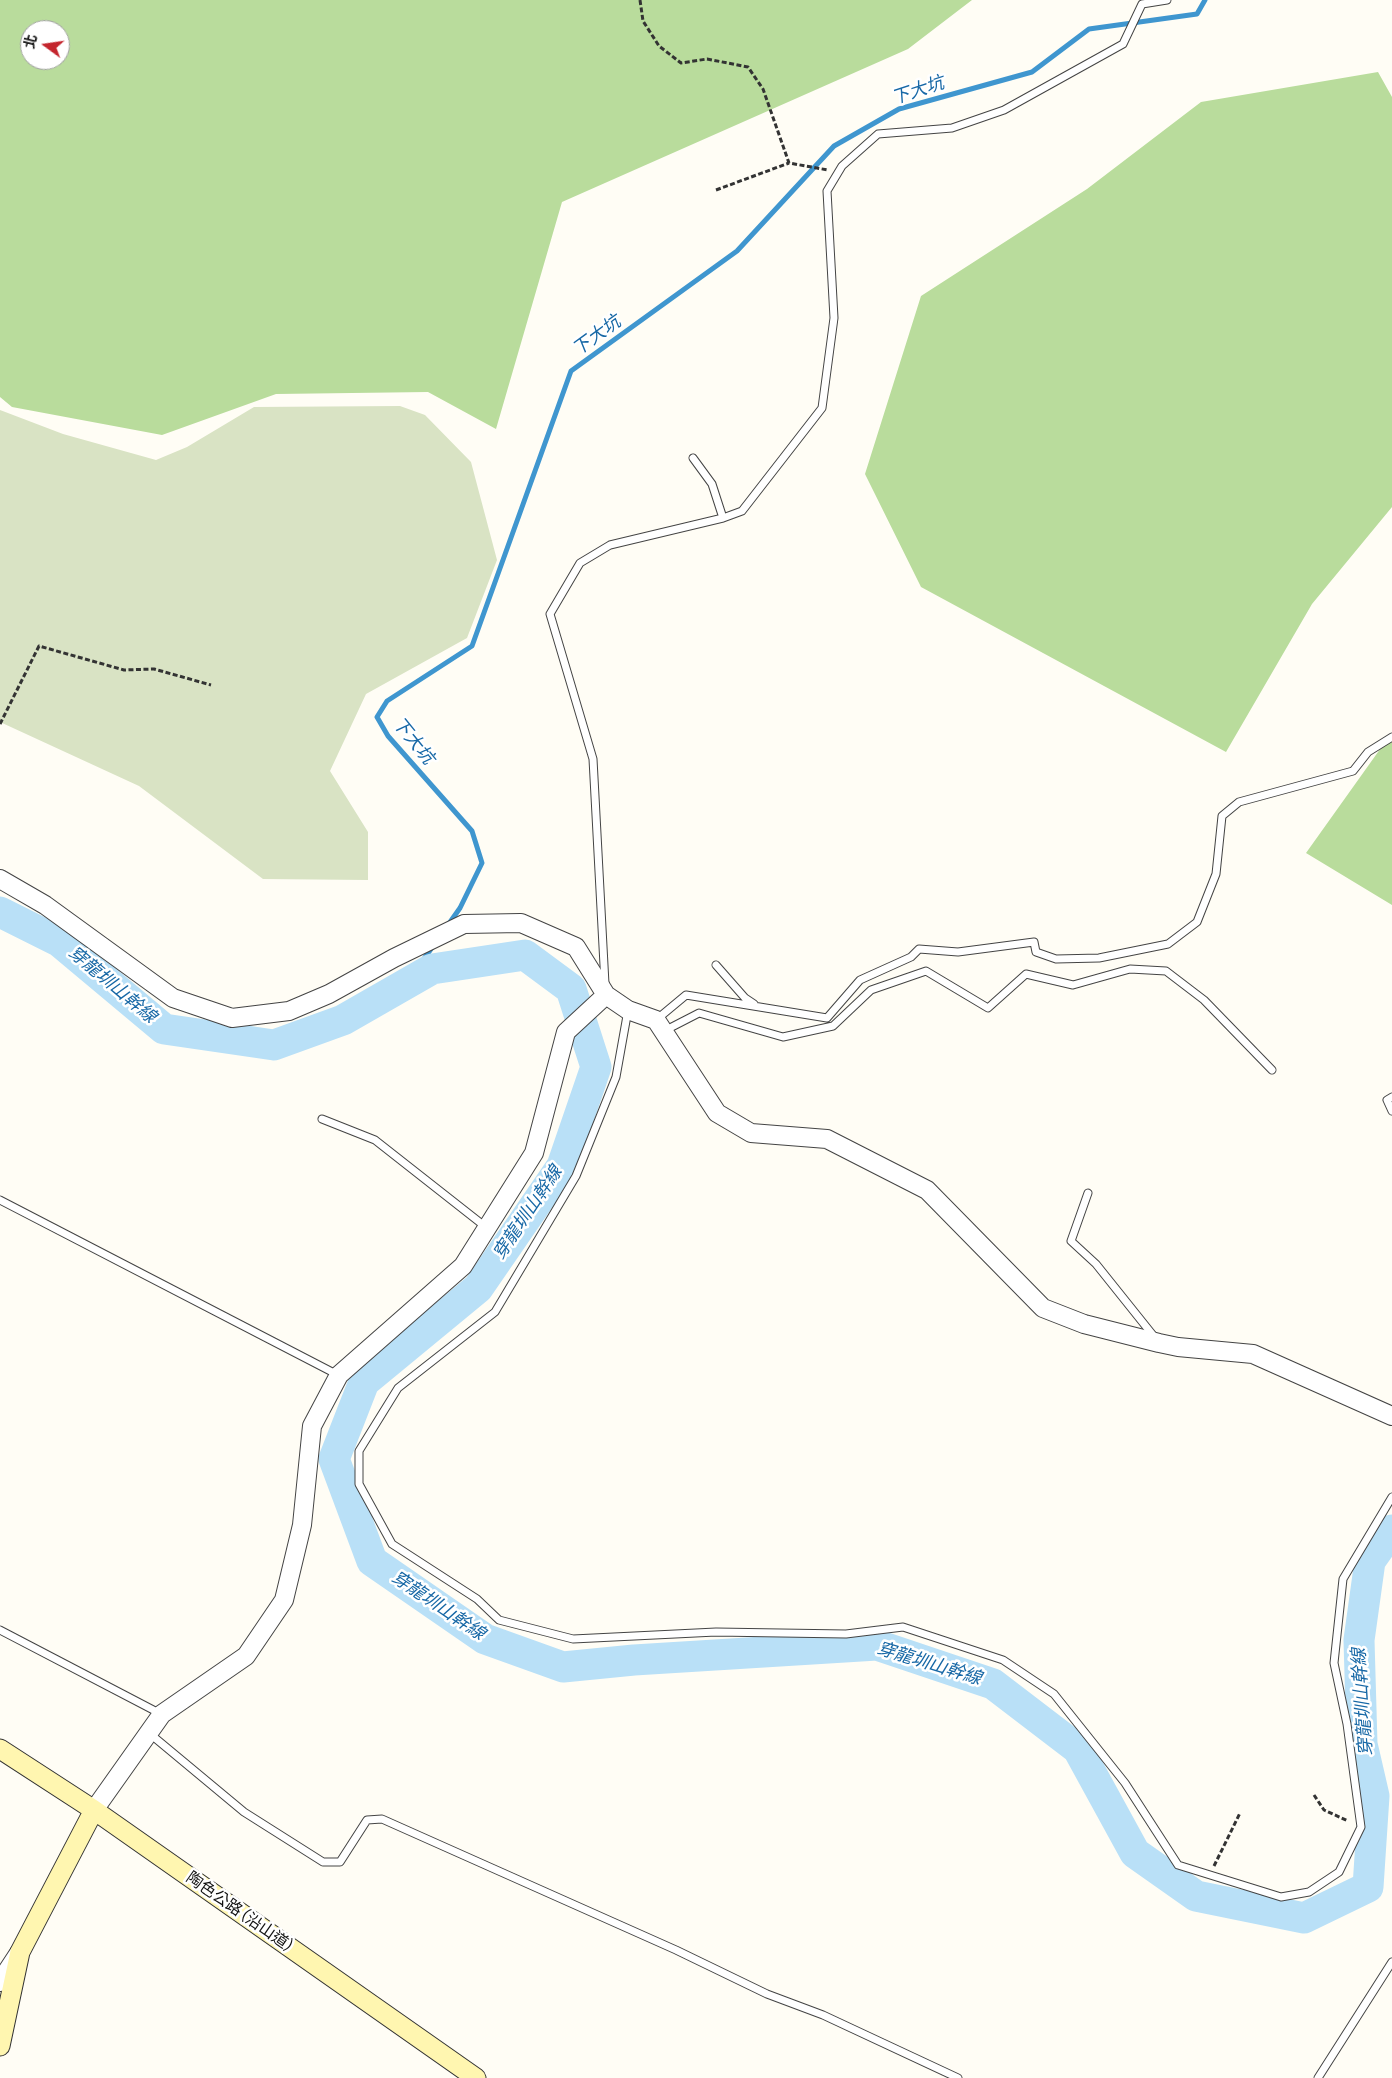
<!DOCTYPE html>
<meta charset="utf-8">
<style>
body{margin:0}
#map{position:relative;width:1392px;height:2078px;overflow:hidden;background:#fffdf5;font-family:Bitter,"Noto Sans TC",serif}
canvas{display:block}
.north{position:absolute;left:20px;top:20px;width:50px;height:50px;box-sizing:border-box;background:#fff;border:1px solid #a0a0a0;border-radius:50%;rotate:284deg;font-size:14px;font-weight:700;line-height:20px;text-align:center;color:#111}
.north::after{content:'';display:block;margin:auto;width:18px;height:22px;background:#c4262e;clip-path:polygon(50% 0,100% 100%,50% 72%,0 100%)}
</style>
<div id="map">
<canvas width="1392" height="2078"></canvas>
<div class="north">北</div>
</div>
<script>
const context = document.querySelector('canvas').getContext('2d');
context.lineJoin = 'round';
function fillPath(path, color) {
  context.fillStyle = color;
  context.fill(path, 'evenodd');
}
function poly(rows) {
  const path = new Path2D();
  for (const r of rows) {
    path.moveTo(r[0], r[1]);
    for (let i = 2; i < r.length; i += 2) path.lineTo(r[i], r[i + 1]);
  }
  return path;
}
function stroke(path, color, width, dash) {
  context.strokeStyle = color;
  context.lineWidth = width;
  context.lineCap = dash ? 'butt' : 'round';
  context.setLineDash(dash || []);
  context.stroke(path);
}
function drawText(font, color, halo, rows, align = 'center') {
  context.font = font + ' Bitter,"Noto Sans TC",serif';
  context.lineWidth = 5;
  context.setLineDash([]);
  context.textBaseline = 'middle';
  context.strokeStyle = halo;
  context.fillStyle = color;
  for (const [text, x, y, turn = 0] of rows) {
    context.save();
    context.translate(x, y);
    context.rotate((+turn || 0) * Math.PI / 180);
    context.textAlign = isNaN(turn) ? turn : align;
    if (halo) context.strokeText(text, 0, 0);
    context.fillText(text, 0, 0);
    context.restore();
  }
}
fillPath(poly([
 [0,0,972,0,908,49,562,202,496,429,428,392,276,394,162,435,12,407,0,397],
 [30,30,60,30,60,60,30,60],
 [1378,72,1392,97,1392,507,1312,604,1226,752,921,587,865,474,921,296,1087,189,1201,102],
 [1392,740,1392,905,1306,853,1383,745]
]), '#b9dc9c');
fillPath(poly([
 [400,406,425,415,471,462,497,560,467,638,366,694,330,771,368,832,368,880,263,879,139,786,0,722,0,410,63,434,156,460,187,447,254,407]
]), '#d9e3c4');
stroke(poly([
 [448,925,460,908,482,863,472,831,388,736,377,717,387,701,472,646,571,371,737,251,834,146,899,109,1032,72,1089,29,1197,14,1205,0],
 [408,982,433,946]
]), '#3f96cf', 5);
stroke(poly([
 [0,912,60,942,164,1029,274,1045,343,1020,432,969,525,955,571,989,596,1067,562,1166,478,1288,364,1382,334,1459,372,1561,485,1639,563,1667,634,1660,877,1645,993,1684,1078,1749,1135,1853,1196,1896,1304,1918,1368,1887,1374,1796,1362,1744,1359,1640,1370,1561,1392,1530]
]), '#b9e0f7', 31);
const service = poly([
 [693,458,712,484,723,518],
 [716,965,745,998,754,1004],
 [605,984,593,759,550,614,580,563,610,545,723,518,742,511,822,408,834,318,827,191,842,166,878,134,952,128,1004,110,1123,44,1142,4,1167,0],
 [628,1010,616,1077,576,1176,495,1312,398,1388,359,1451,359,1484,392,1544,477,1599,499,1620,573,1639,716,1632,846,1634,903,1627,1003,1660,1054,1694,1125,1783,1178,1865,1281,1897,1309,1892,1339,1872,1361,1827,1347,1724,1334,1663,1343,1579,1392,1497],
 [656,1020,686,995,827,1018,860,980,911,957,919,949,958,952,1034,942,1036,952,1056,959,1099,958,1168,944,1197,922,1216,874,1222,816,1239,802,1353,771,1368,752,1392,737],
 [664,1031,699,1013,783,1037,833,1026,871,990,926,971,988,1008,1026,974,1073,985,1130,969,1166,971,1204,1000,1272,1070],
 [1392,1097,1387,1100,1392,1111],
 [322,1119,375,1140,487,1228],
 [1088,1193,1071,1241,1096,1264,1156,1339],
 [0,1200,338,1375],
 [0,1630,161,1714],
 [149,1733,244,1812,323,1862,340,1862,367,1820,382,1819,676,1950,767,1994,823,2015,958,2078],
 [1318,2078,1392,1962]
]);
const tertiary = poly([
 [0,879,45,905,173,998,232,1018,289,1011,329,994,394,958,464,924,521,923,576,947,606,995,628,1010,656,1020,717,1113,751,1133,827,1139,927,1190,1043,1308,1084,1324,1159,1343,1178,1347,1253,1354,1392,1416],
 [94,1810,162,1714,246,1656,284,1600,302,1525,312,1426,339,1375,463,1266,534,1153,566,1032,606,995],
 [0,1982,19,1953]
]);
const secondary = poly([
 [0,1749,94,1810,476,2078],
 [0,2046,20,1952,94,1810]
]);
stroke(service, '#444', 9);
stroke(tertiary, '#444', 20);
stroke(secondary, '#333', 21);
stroke(poly([
 [640,0,643,21,659,46,681,63,707,59,748,67,763,89,789,163,828,170],
 [716,190,789,163],
 [0,724,39,646,124,670,154,669,211,685],
 [1314,1795,1324,1810,1348,1821],
 [1214,1866,1240,1813]
]), '#333', 3, [5, 2.5]);
stroke(service, '#fff', 7);
stroke(tertiary, '#fff', 18);
stroke(secondary, '#fff6b0', 19);
drawText('16px', '#111', '#fff', [
 ["陶色公路 (沿山道)",239,1912,35]
]);
drawText('italic 18px', '#1768a6', '#fff', [
 ["下大坑",918,91,-18],
 ["下大坑",597,336,-36],
 ["下大坑",413,741,51],
 ["穿龍圳山幹線",112,985,40],
 ["穿龍圳山幹線",528,1213,-56],
 ["穿龍圳山幹線",438,1606,34],
 ["穿龍圳山幹線",929,1664,17],
 ["穿龍圳山幹線",1363,1702,-94]
]);
</script>
